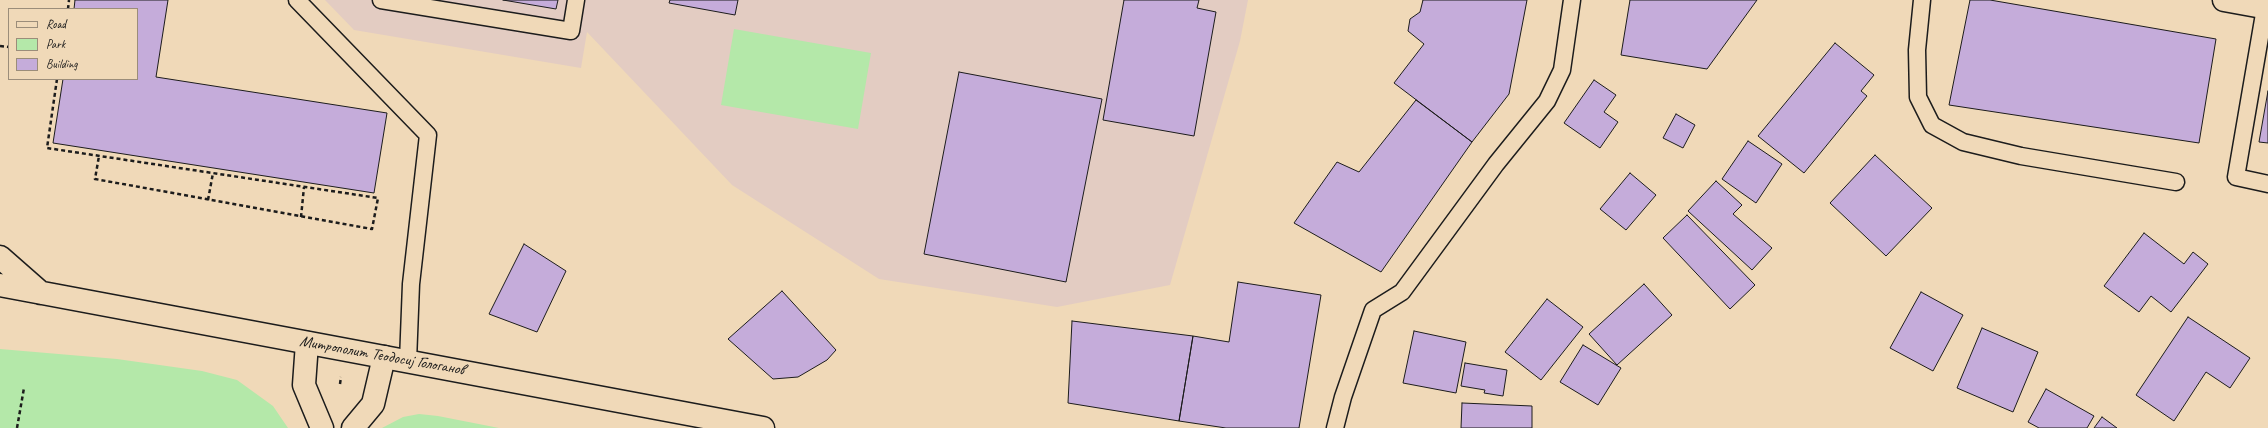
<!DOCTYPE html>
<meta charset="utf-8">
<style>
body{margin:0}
#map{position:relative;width:2268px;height:428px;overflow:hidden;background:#f0d9b8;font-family:Caveat,sans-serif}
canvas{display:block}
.legend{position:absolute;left:8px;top:8px;width:130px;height:72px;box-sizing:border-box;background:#f0d9b8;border:1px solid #9b8d7a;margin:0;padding:5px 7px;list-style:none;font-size:12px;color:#1c1c1c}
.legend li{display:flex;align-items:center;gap:8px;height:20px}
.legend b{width:20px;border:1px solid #9b8d7a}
</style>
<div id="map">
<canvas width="2268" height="428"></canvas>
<ul class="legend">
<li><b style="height:5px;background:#f0d9b8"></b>Road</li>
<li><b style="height:11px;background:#b4e8a9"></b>Park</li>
<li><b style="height:11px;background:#c5acda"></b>Building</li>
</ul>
</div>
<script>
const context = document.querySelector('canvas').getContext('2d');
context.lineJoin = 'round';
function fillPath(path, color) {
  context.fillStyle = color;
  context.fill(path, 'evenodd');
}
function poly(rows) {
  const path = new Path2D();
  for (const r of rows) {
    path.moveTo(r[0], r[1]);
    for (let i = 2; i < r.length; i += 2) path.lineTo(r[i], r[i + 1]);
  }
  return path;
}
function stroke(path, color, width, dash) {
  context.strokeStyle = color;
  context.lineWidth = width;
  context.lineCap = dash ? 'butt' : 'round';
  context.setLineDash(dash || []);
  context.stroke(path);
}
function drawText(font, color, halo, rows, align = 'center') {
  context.font = font + ' Caveat,sans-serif';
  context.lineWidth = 4;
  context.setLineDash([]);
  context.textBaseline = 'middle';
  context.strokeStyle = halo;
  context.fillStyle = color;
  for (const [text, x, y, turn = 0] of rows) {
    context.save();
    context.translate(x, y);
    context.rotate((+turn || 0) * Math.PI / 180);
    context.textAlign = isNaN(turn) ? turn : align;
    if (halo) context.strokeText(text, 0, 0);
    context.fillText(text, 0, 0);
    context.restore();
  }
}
fillPath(poly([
 [325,0,1248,0,1240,41,1170,285,1057,307,879,279,732,185,587,32,581,68,354,30]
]), '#e3ccc2');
fillPath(poly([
 [734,29,871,53,858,129,721,105],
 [0,349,117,359,202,371,237,380,273,406,288,428,0,428],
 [419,414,438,416,499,428,382,428,403,417]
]), '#b4e8a9');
const building = poly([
 [75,0,168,0,156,77,387,113,374,193,53,143,63,79,137,79,137,9,74,9,75,0],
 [503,0,558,0,556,9,503,0],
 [670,0,738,0,735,15,669,3,670,0],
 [1124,0,1199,0,1197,8,1216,12,1194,136,1103,120,1124,0],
 [1423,0,1527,0,1509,94,1472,142,1394,83,1424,44,1408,31,1410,19,1420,12,1423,0],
 [1630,0,1757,0,1707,69,1621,55,1630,0],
 [1970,0,1990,0,2216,39,2199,143,1949,105,1970,0],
 [1835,43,1874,75,1861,91,1867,96,1804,173,1758,136,1835,43],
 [959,72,1102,99,1066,282,924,254,959,72],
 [1594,80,1616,95,1604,112,1618,122,1600,148,1564,123,1594,80],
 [2268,91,2268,143,2259,142,2268,91],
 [1416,100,1472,142,1381,272,1294,223,1337,162,1359,172,1416,100],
 [1676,114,1695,125,1683,148,1663,138,1676,114],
 [1748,141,1782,164,1756,203,1722,179,1748,141],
 [1875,155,1932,208,1886,256,1830,203,1875,155],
 [1630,173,1656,195,1626,230,1600,209,1630,173],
 [1716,181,1742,205,1733,214,1772,248,1752,270,1688,211,1716,181],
 [1687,215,1755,285,1730,309,1663,238,1687,215],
 [2144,233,2184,264,2193,252,2208,264,2171,312,2151,296,2139,312,2104,286,2144,233],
 [524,244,566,271,537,332,489,314,524,244],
 [1238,282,1321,295,1299,428,1226,428,1179,421,1193,336,1229,342,1238,282],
 [1644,284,1672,315,1617,365,1589,334,1644,284],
 [782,291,836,350,827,360,798,377,773,379,728,339,782,291],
 [1921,292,1963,315,1933,371,1890,348,1921,292],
 [1547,299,1583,327,1541,380,1505,352,1547,299],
 [2188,317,2250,358,2230,388,2206,372,2174,421,2136,395,2188,317],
 [1072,321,1193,336,1179,421,1068,403,1072,321],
 [1982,328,2038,352,2013,412,1957,388,1982,328],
 [1414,331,1466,342,1456,393,1403,383,1414,331],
 [1583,345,1621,368,1598,405,1560,382,1583,345],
 [1465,363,1507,370,1503,396,1484,393,1485,390,1461,386,1465,363],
 [2046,389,2094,416,2087,428,2039,428,2028,422,2046,389],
 [1462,403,1532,406,1532,428,1461,428,1462,403],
 [2102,417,2117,428,2094,428,2102,417]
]);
fillPath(building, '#c5acda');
stroke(building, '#1c1c1c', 1);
const lane = poly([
 [297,0,428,135,411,284,408,361],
 [381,0,571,31,576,0],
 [1922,0,1917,50,1918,97,1932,125,1963,142,2021,156,2176,182],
 [2265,8,2236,177,2268,184],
 [1335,428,1343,397,1373,310,1402,292,1496,164,1547,101,1562,70,1572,0]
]);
const street = poly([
 [307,343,304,385,322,428],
 [353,428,373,404,384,357]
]);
const secondary = poly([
 [2224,0,2268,8],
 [0,257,41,293],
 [0,285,763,428]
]);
stroke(lane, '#1c1c1c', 19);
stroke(street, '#1c1c1c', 25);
stroke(secondary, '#1c1c1c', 25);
stroke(poly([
 [68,9,69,0],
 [0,46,9,47],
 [57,79,47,148,378,198,372,229,95,179,99,156],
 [208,200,213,173],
 [301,217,304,187],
 [340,384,341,377],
 [17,428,24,388]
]), '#1c1c1c', 2.5, [4, 3]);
stroke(lane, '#f0d9b8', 16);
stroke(street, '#f0d9b8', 22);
stroke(secondary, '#f0d9b8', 22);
drawText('16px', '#1c1c1c', '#f0d9b8', [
 ["Митрополит Теодосиј Гологанов",382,356,10]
]);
</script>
